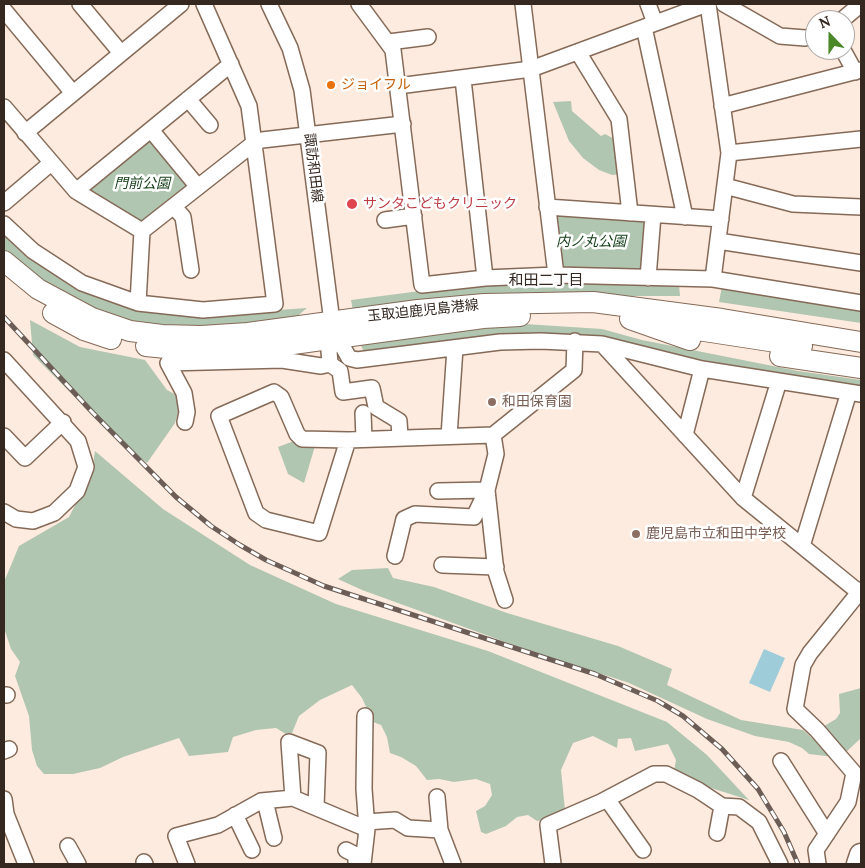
<!DOCTYPE html>
<meta charset="utf-8">
<style>
body{margin:0}
#map{position:relative;width:865px;height:868px;overflow:hidden;background:#feebdf;font-family:Lora,serif}
canvas{display:block}
.frame{position:absolute;inset:0;border:5px solid #342821;pointer-events:none}
.north{position:absolute;left:805px;top:10px;width:50px;height:50px;box-sizing:border-box;background:#fff;border:1px solid #aea9a6;border-radius:50%;rotate:338deg;font-size:14px;font-weight:700;line-height:20px;text-align:center;color:#342821}
.north::after{content:'';display:block;margin:auto;width:18px;height:22px;background:#4a8726;clip-path:polygon(50% 0,100% 100%,50% 72%,0 100%)}
</style>
<div id="map">
<canvas width="865" height="868"></canvas>
<div class="frame"></div>
<div class="north">N</div>
</div>
<script>
const context = document.querySelector('canvas').getContext('2d');
context.lineJoin = 'round';
function fillPath(path, color) {
  context.fillStyle = color;
  context.fill(path, 'evenodd');
}
function poly(rows) {
  const path = new Path2D();
  for (const r of rows) {
    path.moveTo(r[0], r[1]);
    for (let i = 2; i < r.length; i += 2) path.lineTo(r[i], r[i + 1]);
  }
  return path;
}
function stroke(path, color, width, dash) {
  context.strokeStyle = color;
  context.lineWidth = width;
  context.lineCap = dash ? 'butt' : 'round';
  context.setLineDash(dash || []);
  context.stroke(path);
}
function drawText(font, color, halo, rows, align = 'center') {
  context.font = font + ' Lora,"Noto Sans JP",serif';
  context.lineWidth = 5;
  context.setLineDash([]);
  context.textBaseline = 'middle';
  context.strokeStyle = halo;
  context.fillStyle = color;
  for (const [text, x, y, turn = 0] of rows) {
    context.save();
    context.translate(x, y);
    context.rotate((+turn || 0) * Math.PI / 180);
    context.textAlign = isNaN(turn) ? turn : align;
    if (halo) context.strokeText(text, 0, 0);
    context.fillText(text, 0, 0);
    context.restore();
  }
}
fillPath(poly([
 [571,101,572,111,601,136,605,134,618,141,622,174,612,175,599,170,583,158,569,141,553,102],
 [148,138,190,183,188,188,143,226,87,194,87,188],
 [555,212,644,218,646,221,644,268,641,271,563,269],
 [4,230,52,270,203,315,307,308,294,319,204,328,131,323,73,300,19,265,4,250],
 [567,281,679,285,680,296,602,296,353,311,351,300,474,284],
 [722,286,861,308,861,323,719,302],
 [30,320,80,347,145,360,167,390,182,398,175,423,147,463,125,447,33,355],
 [525,324,602,329,642,340,798,371,861,380,861,391,716,366,591,338,365,355,360,343],
 [294,441,315,446,304,483,288,474,278,447],
 [95,451,163,509,250,565,336,604,488,651,667,722,707,755,749,800,673,776,676,760,668,744,635,751,631,738,618,739,617,748,593,736,573,743,561,770,565,810,561,817,537,821,528,815,517,817,506,826,486,834,481,832,476,811,485,806,492,795,490,784,476,779,454,782,439,779,427,780,416,766,401,757,390,753,387,737,381,725,373,722,362,698,352,685,320,700,299,716,292,733,286,734,276,728,256,730,233,737,228,752,189,756,179,738,123,757,100,768,73,774,44,774,37,766,32,750,29,716,15,676,20,662,11,649,5,631,4,582,19,546,69,517,92,472],
 [388,568,393,578,434,587,507,613,618,646,672,669,667,685,741,720,803,730,834,757,809,754,802,748,789,742,755,736,707,719,629,683,508,643,362,590,338,579,352,570],
 [861,688,861,738,843,755,819,729,836,719,840,713,839,694]
]), '#b0c6b0');
fillPath(poly([
 [764,649,785,658,770,692,749,683]
]), '#9fccd9');
const minor = poly([
 [80,4,121,53],
 [269,4,290,48,302,90,332,322,334,339,329,351,330,364,340,371,343,392,372,388,376,407,399,421,400,437],
 [359,4,393,50,422,285,485,278,556,275,713,279,861,303],
 [523,4,556,275],
 [648,4,655,23],
 [708,4,729,153,713,279],
 [724,4,780,36,805,38,815,36],
 [4,10,73,93],
 [842,20,861,4],
 [644,27,685,217],
 [389,42,428,37],
 [843,50,855,72],
 [578,52,619,119,630,213],
 [463,79,485,278],
 [398,86,531,69,707,4],
 [188,99,210,125],
 [722,106,861,70],
 [4,107,76,191,142,231,254,143,262,140,403,124],
 [151,130,198,187],
 [25,133,181,4],
 [729,153,861,139],
 [725,186,793,204,861,207],
 [76,191,231,64],
 [4,203,51,163],
 [174,207,183,217,191,270],
 [547,207,721,219],
 [385,220,414,216],
 [4,224,33,251,82,283,138,303,203,310,275,304,249,106,204,4],
 [718,241,861,263],
 [648,278,653,215],
 [138,303,142,231],
 [334,339,343,347,349,358,357,360,500,342,541,341,602,344,743,498,861,594],
 [602,344,702,369,861,394],
 [4,360,78,441,86,467,77,491,54,513,33,521,16,519,4,512],
 [363,413,364,439],
 [185,422,187,412,184,393,168,363,282,360,321,366,330,364],
 [493,435,496,454,487,490,496,572,505,600],
 [685,435,702,369],
 [4,436,25,458,63,422],
 [449,436,455,348],
 [348,440,319,533,266,520,256,513,219,416,274,392,281,397,297,434,302,439,348,440,493,435,574,370,575,341],
 [743,498,779,381],
 [802,546,849,392],
 [395,556,404,519,415,514,474,517,487,490,438,491],
 [442,565,496,567],
 [4,695,7,695],
 [4,751,9,749],
 [781,761,827,834],
 [437,797,440,830],
 [293,798,289,742,318,753,316,807],
 [4,799,6,814,26,864],
 [607,799,643,850],
 [265,801,274,838],
 [235,815,252,850],
 [366,822,395,820,408,828,440,830,453,864],
 [717,833,722,806],
 [68,846,78,864],
 [346,850,356,855,356,864],
 [144,862,145,864],
 [187,864,176,836,218,825,261,801,293,798,367,829],
 [363,864,367,829,364,789,365,716],
 [553,864,548,825,601,802,654,774,666,774,698,790,722,806,739,807,759,822,780,864],
 [818,864,816,850,848,802,854,773,817,730,795,709,803,665,810,653,861,590]
]);
const major = poly([
 [4,261,38,289,92,318,130,331,162,335,201,336,248,333,418,310,484,304,593,302,722,319,861,342],
 [53,313,84,330,111,339],
 [630,319,690,340],
 [678,327,802,346],
 [146,346,196,351,249,350,483,318,520,316],
 [780,356,861,368]
]);
const highway = poly([
 [858,864,861,855]
]);
stroke(minor, '#856a58', 18);
stroke(major, '#856a58', 22);
stroke(highway, '#856a58', 25);
stroke(minor, '#fff', 15);
stroke(major, '#fff', 20);
stroke(highway, '#fff', 22);
const rail = poly([
 [4,317,93,413,176,497,211,526,240,545,266,560,324,586,595,674,658,701,683,716,722,749,758,789,784,832,798,864]
]);
stroke(rail, '#6c5e56', 5);
stroke(rail, '#fff', 3, [9]);
for (const [x, y, r, color] of [
 [331,85,5,"#e8710a"],
 [352,204,6,"#e0444e"],
 [492,402,5,"#8d6e63"],
 [636,534,5,"#8d6e63"]
]) {
  const dot = new Path2D();
  dot.arc(x, y, r, 0, 2 * Math.PI);
  context.fillStyle = color;
  context.fill(dot);
  stroke(dot, '#fff', 2);
}
drawText('14px', '#c56008', '#fff', [
 ["ジョイフル",341,85]
], 'left');
drawText('14px', '#342821', '#fff', [
 ["諏訪和田線",313,168,83],
 ["玉取迫鹿児島港線",423,311,-6]
]);
drawText('italic 14px', '#0f3a14', '#fff', [
 ["門前公園",142,184],
 ["内ノ丸公園",591,242]
]);
drawText('14px', '#be3a42', '#fff', [
 ["サンタこどもクリニック",363,204]
], 'left');
drawText('14px', '#785e54', '#fff', [
 ["和田保育園",502,402],
 ["鹿児島市立和田中学校",646,534]
], 'left');
drawText('15px', '#342821', '#fff', [
 ["和田二丁目",546,281]
]);
</script>
